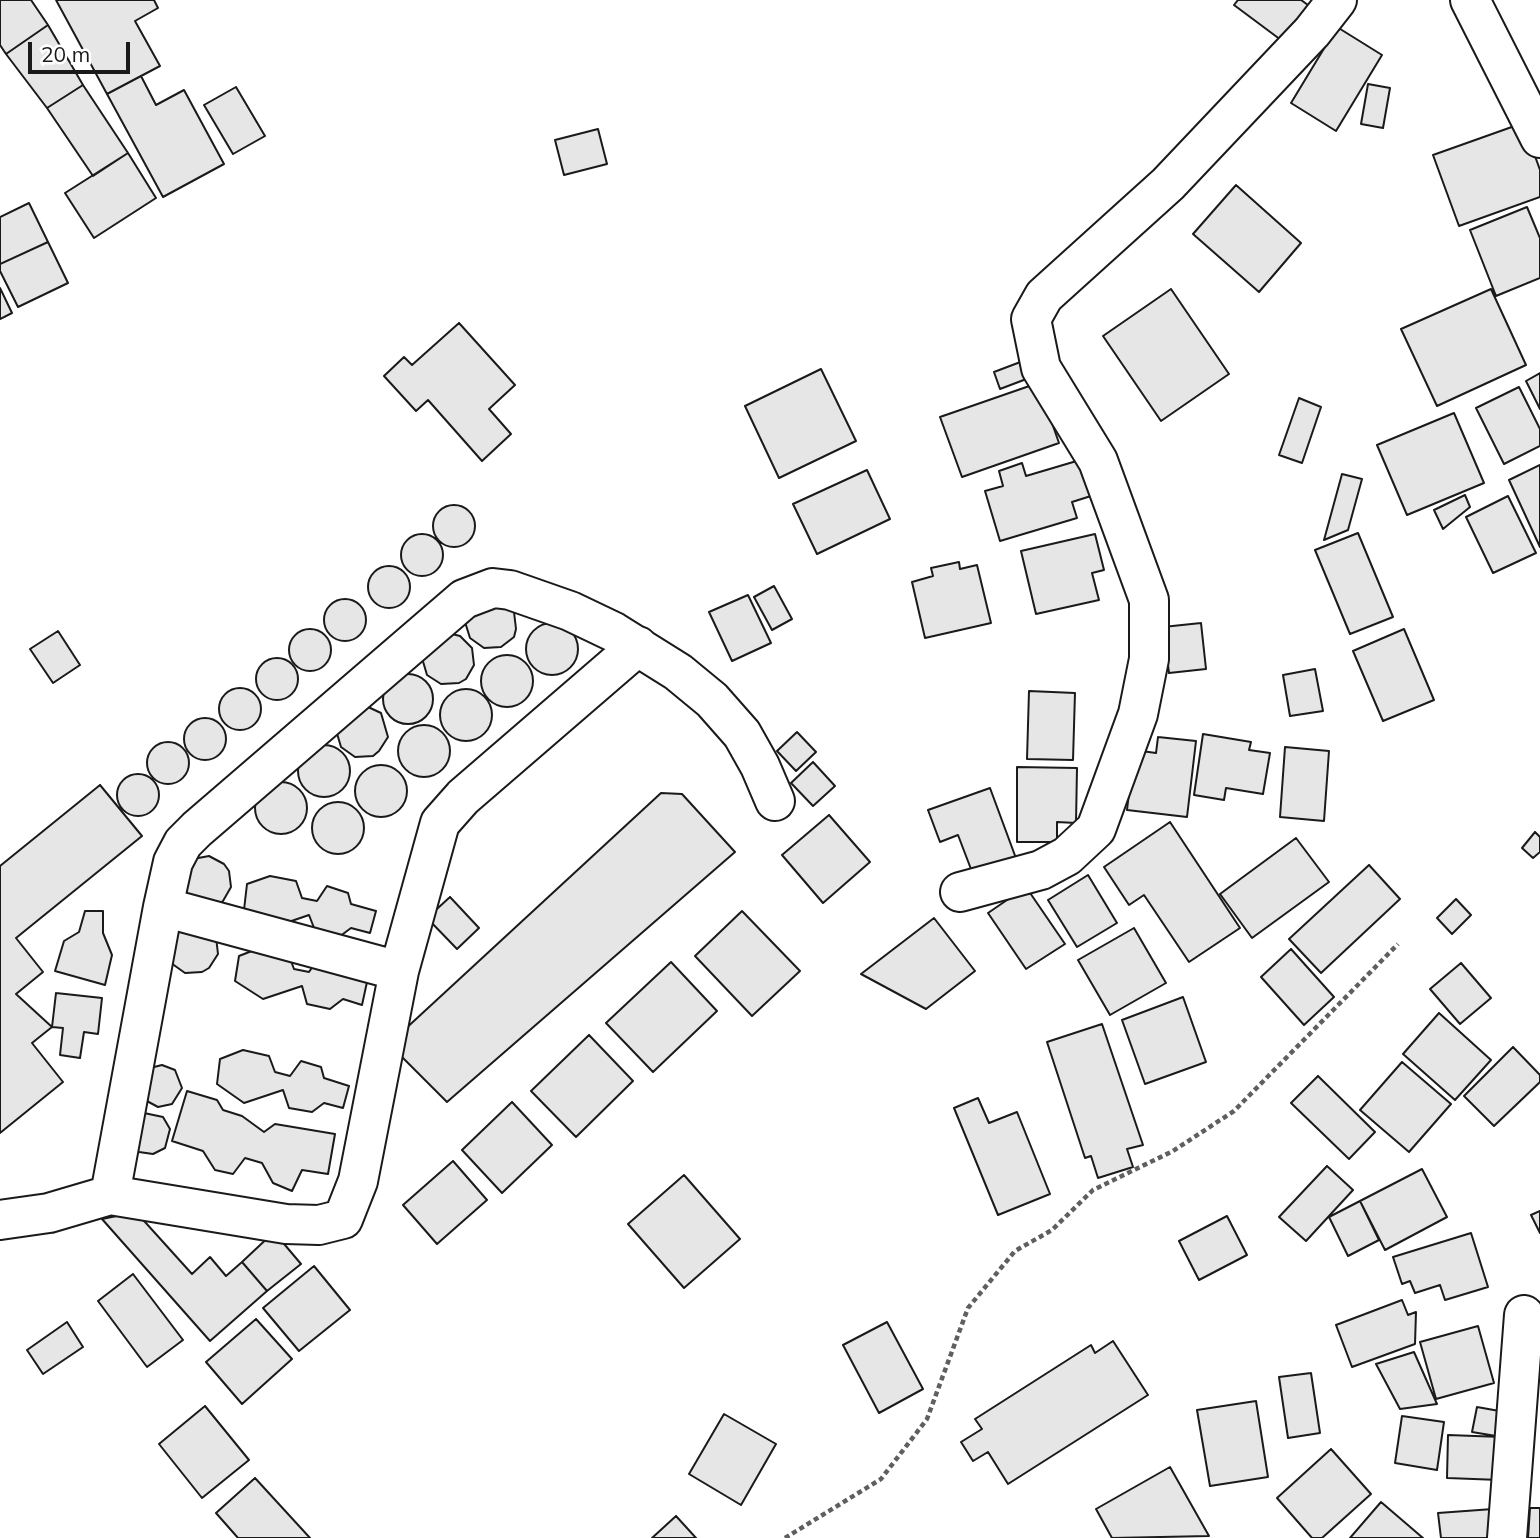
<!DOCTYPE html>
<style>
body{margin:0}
#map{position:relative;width:1540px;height:1538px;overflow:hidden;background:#fff;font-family:Mulish,sans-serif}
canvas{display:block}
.scale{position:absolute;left:28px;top:42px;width:102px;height:32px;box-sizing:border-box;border:4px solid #1a1a1a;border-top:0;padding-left:9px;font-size:21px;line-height:24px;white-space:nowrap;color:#1a1a1a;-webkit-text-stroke:5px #fff;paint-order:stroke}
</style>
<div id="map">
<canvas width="1540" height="1538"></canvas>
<div class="scale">20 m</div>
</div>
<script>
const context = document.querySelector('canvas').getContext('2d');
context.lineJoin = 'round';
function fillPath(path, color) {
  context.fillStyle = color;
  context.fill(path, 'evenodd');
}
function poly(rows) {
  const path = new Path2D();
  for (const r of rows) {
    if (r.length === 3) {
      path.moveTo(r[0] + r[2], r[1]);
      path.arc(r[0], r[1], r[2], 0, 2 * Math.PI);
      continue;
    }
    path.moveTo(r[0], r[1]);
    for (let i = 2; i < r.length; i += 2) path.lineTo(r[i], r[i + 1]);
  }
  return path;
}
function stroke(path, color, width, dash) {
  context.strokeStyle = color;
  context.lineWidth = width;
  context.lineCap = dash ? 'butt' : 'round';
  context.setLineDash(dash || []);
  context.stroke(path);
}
const building = poly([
 [0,0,31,0,48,25,6,54,0,45,0,0],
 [56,0,154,0,158,8,135,21,160,66,107,94,56,0],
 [1238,0,1301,0,1315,10,1289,46,1234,5,1238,0],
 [48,25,83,85,47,108,6,54,48,25],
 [1337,27,1382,55,1336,131,1291,103,1337,27],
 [141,76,156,105,184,90,224,164,163,197,107,94,141,76],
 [1368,84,1390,88,1383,128,1361,124,1368,84],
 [83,85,128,153,93,176,47,108,83,85],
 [236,87,265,136,233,154,204,105,236,87],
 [1523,123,1540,170,1540,197,1459,226,1433,155,1523,123],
 [598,129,607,164,564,175,555,140,598,129],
 [128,153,156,198,94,238,65,193,128,153],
 [1236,185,1301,243,1259,292,1193,234,1236,185],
 [29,203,48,242,0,264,0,217,29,203],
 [1527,207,1540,238,1540,278,1496,296,1470,230,1527,207],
 [48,242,68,283,18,307,0,271,0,264,48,242],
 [0,288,12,313,0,319,0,288],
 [1171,289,1229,374,1161,421,1103,336,1171,289],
 [1491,289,1526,365,1437,406,1401,329,1491,289],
 [459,323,515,385,489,409,511,434,482,461,428,400,416,411,384,376,404,357,412,365,459,323],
 [1023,361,1029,378,1000,389,994,372,1023,361],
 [821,369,856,441,779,478,745,406,821,369],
 [1540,373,1540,409,1526,381,1540,373],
 [1038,383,1059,443,962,477,940,417,1038,383],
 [1519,387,1540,429,1540,446,1504,464,1476,408,1519,387],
 [1299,398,1321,407,1302,463,1279,455,1299,398],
 [1454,413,1484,483,1407,515,1377,445,1454,413],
 [1080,460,1091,496,1072,502,1077,518,1000,541,985,491,1003,486,999,471,1022,463,1026,476,1080,460],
 [1540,465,1540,547,1509,480,1540,465],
 [867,470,890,519,817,554,793,504,867,470],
 [1342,474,1362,479,1348,530,1324,540,1342,474],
 [1465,495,1470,507,1443,529,1434,510,1465,495],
 [1508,496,1536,553,1493,573,1466,517,1508,496],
 [454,526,21],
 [1358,533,1393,617,1350,634,1315,550,1358,533],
 [1095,534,1104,570,1092,573,1099,600,1036,614,1021,551,1095,534],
 [422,555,21],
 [959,562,960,569,977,565,991,623,925,638,912,582,933,576,931,568,959,562],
 [389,587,21],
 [774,586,792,619,772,630,754,597,774,586],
 [748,595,771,643,732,661,709,612,748,595],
 [494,597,509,605,514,612,516,629,514,637,501,647,484,648,470,638,465,622,494,597],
 [345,620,21],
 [1201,623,1206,669,1169,673,1163,627,1201,623],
 [552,649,26],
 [1404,629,1434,700,1383,721,1353,651,1404,629],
 [310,650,21],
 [58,631,80,665,53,683,30,649,58,631],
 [452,634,460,636,472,648,474,665,466,679,459,683,441,684,427,675,422,658,452,634],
 [507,681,26],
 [277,679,21],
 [1315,669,1323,711,1290,716,1283,675,1315,669],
 [408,699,25],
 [240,709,21],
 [466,715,26],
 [1029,691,1075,693,1073,760,1027,759,1029,691],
 [366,706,381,713,388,737,379,751,373,756,355,757,341,747,336,730,366,706],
 [205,739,21],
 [424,751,26],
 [797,732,816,752,796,771,777,751,797,732],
 [1203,734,1251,742,1249,750,1270,753,1263,794,1226,788,1224,800,1194,795,1203,734],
 [1158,737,1196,741,1187,817,1127,810,1134,750,1156,753,1158,737],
 [168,763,21],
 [324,771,26],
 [1285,747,1329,751,1324,821,1280,817,1285,747],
 [813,762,835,786,813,806,791,783,813,762],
 [381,791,26],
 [1017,767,1077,768,1076,823,1057,822,1057,842,1017,842,1017,767],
 [138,795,21],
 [281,808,26],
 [100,785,142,836,16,938,43,972,16,994,52,1027,32,1043,63,1082,0,1133,0,866,100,785],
 [990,788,1017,861,974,877,958,835,940,842,928,810,990,788],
 [661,793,682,794,735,852,447,1102,389,1044,661,793],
 [338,828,26],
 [829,815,870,862,823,903,782,855,829,815],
 [1170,822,1240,928,1189,962,1144,895,1129,905,1104,867,1170,822],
 [1535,832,1540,837,1540,852,1533,858,1522,848,1535,832],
 [1296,838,1329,882,1252,938,1220,894,1296,838],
 [209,856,224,864,229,871,231,887,223,901,216,906,199,907,181,889,193,859,209,856],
 [1369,865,1400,899,1321,973,1289,939,1369,865],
 [1088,875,1117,923,1077,947,1048,900,1088,875],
 [270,876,296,881,302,898,317,901,327,886,348,893,351,904,376,911,370,933,351,928,339,937,316,933,309,915,271,928,244,910,247,884,270,876],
 [1026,887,1065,944,1026,969,988,913,1026,887],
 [450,897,479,928,457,949,427,918,450,897],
 [1456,899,1471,915,1452,934,1437,918,1456,899],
 [85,911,103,911,103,933,112,955,105,985,55,971,64,941,79,932,85,911],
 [742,911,800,971,752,1016,695,956,742,911],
 [934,918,975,971,926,1009,861,974,934,918],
 [179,925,216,937,218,954,209,968,202,972,185,973,171,963,179,925],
 [1134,928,1166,983,1110,1015,1078,960,1134,928],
 [262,947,288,953,294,969,309,972,319,957,367,982,362,1005,343,999,330,1009,307,1004,302,986,263,999,235,981,239,956,262,947],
 [1291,949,1334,997,1304,1025,1261,977,1291,949],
 [671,962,717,1011,653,1072,606,1023,671,962],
 [1461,963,1491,998,1460,1024,1430,989,1461,963],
 [56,993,102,998,98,1034,84,1032,80,1058,60,1055,63,1028,52,1027,56,993],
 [1183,997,1206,1062,1145,1084,1122,1020,1183,997],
 [1439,1013,1491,1060,1455,1100,1403,1054,1439,1013],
 [1102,1024,1143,1145,1127,1149,1133,1167,1098,1178,1091,1156,1085,1158,1047,1042,1102,1024],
 [589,1035,633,1081,576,1137,531,1091,589,1035],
 [1513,1047,1540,1075,1540,1082,1494,1126,1464,1096,1513,1047],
 [243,1050,269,1056,275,1072,290,1076,301,1061,321,1067,324,1078,349,1086,343,1108,324,1103,312,1112,289,1108,283,1090,244,1103,217,1084,220,1059,243,1050],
 [1402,1062,1451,1104,1409,1152,1360,1110,1402,1062],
 [162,1065,175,1070,182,1088,172,1104,158,1107,145,1100,150,1068,162,1065],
 [1318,1076,1375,1132,1349,1159,1291,1103,1318,1076],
 [187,1091,217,1100,223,1110,242,1116,264,1132,275,1124,335,1134,328,1174,302,1170,292,1191,273,1183,262,1163,245,1158,233,1174,215,1170,203,1151,172,1141,187,1091],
 [978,1098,989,1123,1017,1112,1050,1194,998,1215,954,1108,978,1098],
 [512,1102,552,1145,502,1193,462,1150,512,1102],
 [144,1113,163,1117,170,1129,165,1148,153,1154,139,1152,133,1147,144,1113],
 [453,1161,487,1200,437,1244,403,1205,453,1161],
 [1327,1166,1353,1190,1306,1241,1279,1217,1327,1166],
 [1422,1169,1447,1217,1385,1250,1360,1201,1422,1169],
 [684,1175,740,1239,684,1288,628,1224,684,1175],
 [1360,1201,1379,1240,1348,1256,1329,1217,1360,1201],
 [1540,1211,1540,1233,1531,1215,1540,1211],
 [136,1212,192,1274,210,1257,226,1276,242,1262,267,1291,210,1341,102,1219,136,1212],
 [1227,1216,1247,1255,1199,1280,1179,1241,1227,1216],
 [274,1232,301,1264,267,1291,242,1262,274,1232],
 [1471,1233,1488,1287,1445,1300,1440,1285,1415,1293,1410,1281,1402,1284,1393,1257,1471,1233],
 [314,1266,350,1310,299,1351,263,1308,314,1266],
 [133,1274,183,1340,147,1367,98,1301,133,1274],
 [1402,1300,1408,1315,1416,1312,1415,1344,1352,1367,1336,1325,1402,1300],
 [256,1319,292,1359,242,1404,206,1362,256,1319],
 [67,1322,83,1347,43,1374,27,1350,67,1322],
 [887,1322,923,1389,879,1413,843,1345,887,1322],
 [1478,1326,1494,1383,1436,1399,1420,1342,1478,1326],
 [1113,1341,1148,1395,1008,1484,988,1452,973,1461,961,1442,982,1429,975,1419,1091,1345,1095,1353,1113,1341],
 [1414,1352,1437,1404,1400,1409,1376,1364,1414,1352],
 [1311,1373,1320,1433,1288,1438,1279,1377,1311,1373],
 [1256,1401,1268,1477,1210,1486,1197,1410,1256,1401],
 [205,1406,249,1460,202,1498,159,1444,205,1406],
 [1477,1407,1505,1412,1502,1437,1472,1432,1477,1407],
 [724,1414,776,1444,741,1505,689,1474,724,1414],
 [1402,1416,1444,1422,1437,1470,1395,1463,1402,1416],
 [1448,1435,1502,1437,1500,1480,1447,1478,1448,1435],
 [1331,1449,1371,1494,1322,1538,1312,1538,1277,1498,1331,1449],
 [1170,1467,1209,1536,1112,1538,1096,1509,1170,1467],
 [255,1478,310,1538,238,1538,216,1513,255,1478],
 [1381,1502,1423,1538,1350,1538,1381,1502],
 [1530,1508,1540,1508,1540,1538,1528,1538,1530,1508],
 [1493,1509,1496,1538,1441,1538,1438,1513,1493,1509],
 [676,1516,696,1538,652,1538,676,1516]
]);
fillPath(building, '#e6e6e6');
stroke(building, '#1a1a1a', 2);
const minor = poly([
 [1470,0,1540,138],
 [960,892,1041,870,1067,856,1096,829,1138,714,1149,659,1149,600,1098,461,1041,368,1031,319,1044,296,1168,184,1312,32,1337,0],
 [163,907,173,862,183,843,197,829,464,599,493,588,510,590,570,611,614,632,678,672,712,700,742,734,760,766,775,801],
 [399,971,440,823,463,797,638,646],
 [0,1220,49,1213,110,1195,286,1224,319,1225,343,1219,358,1181,399,971,163,907,110,1195],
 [1507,1538,1524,1315]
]);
stroke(minor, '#1a1a1a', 42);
stroke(poly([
 [785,1538,881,1479,927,1419,968,1308,1015,1251,1052,1230,1093,1190,1173,1151,1234,1111,1398,944]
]), '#5f5f5f', 4.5, [5, 3.5]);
stroke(minor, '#fff', 38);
</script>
